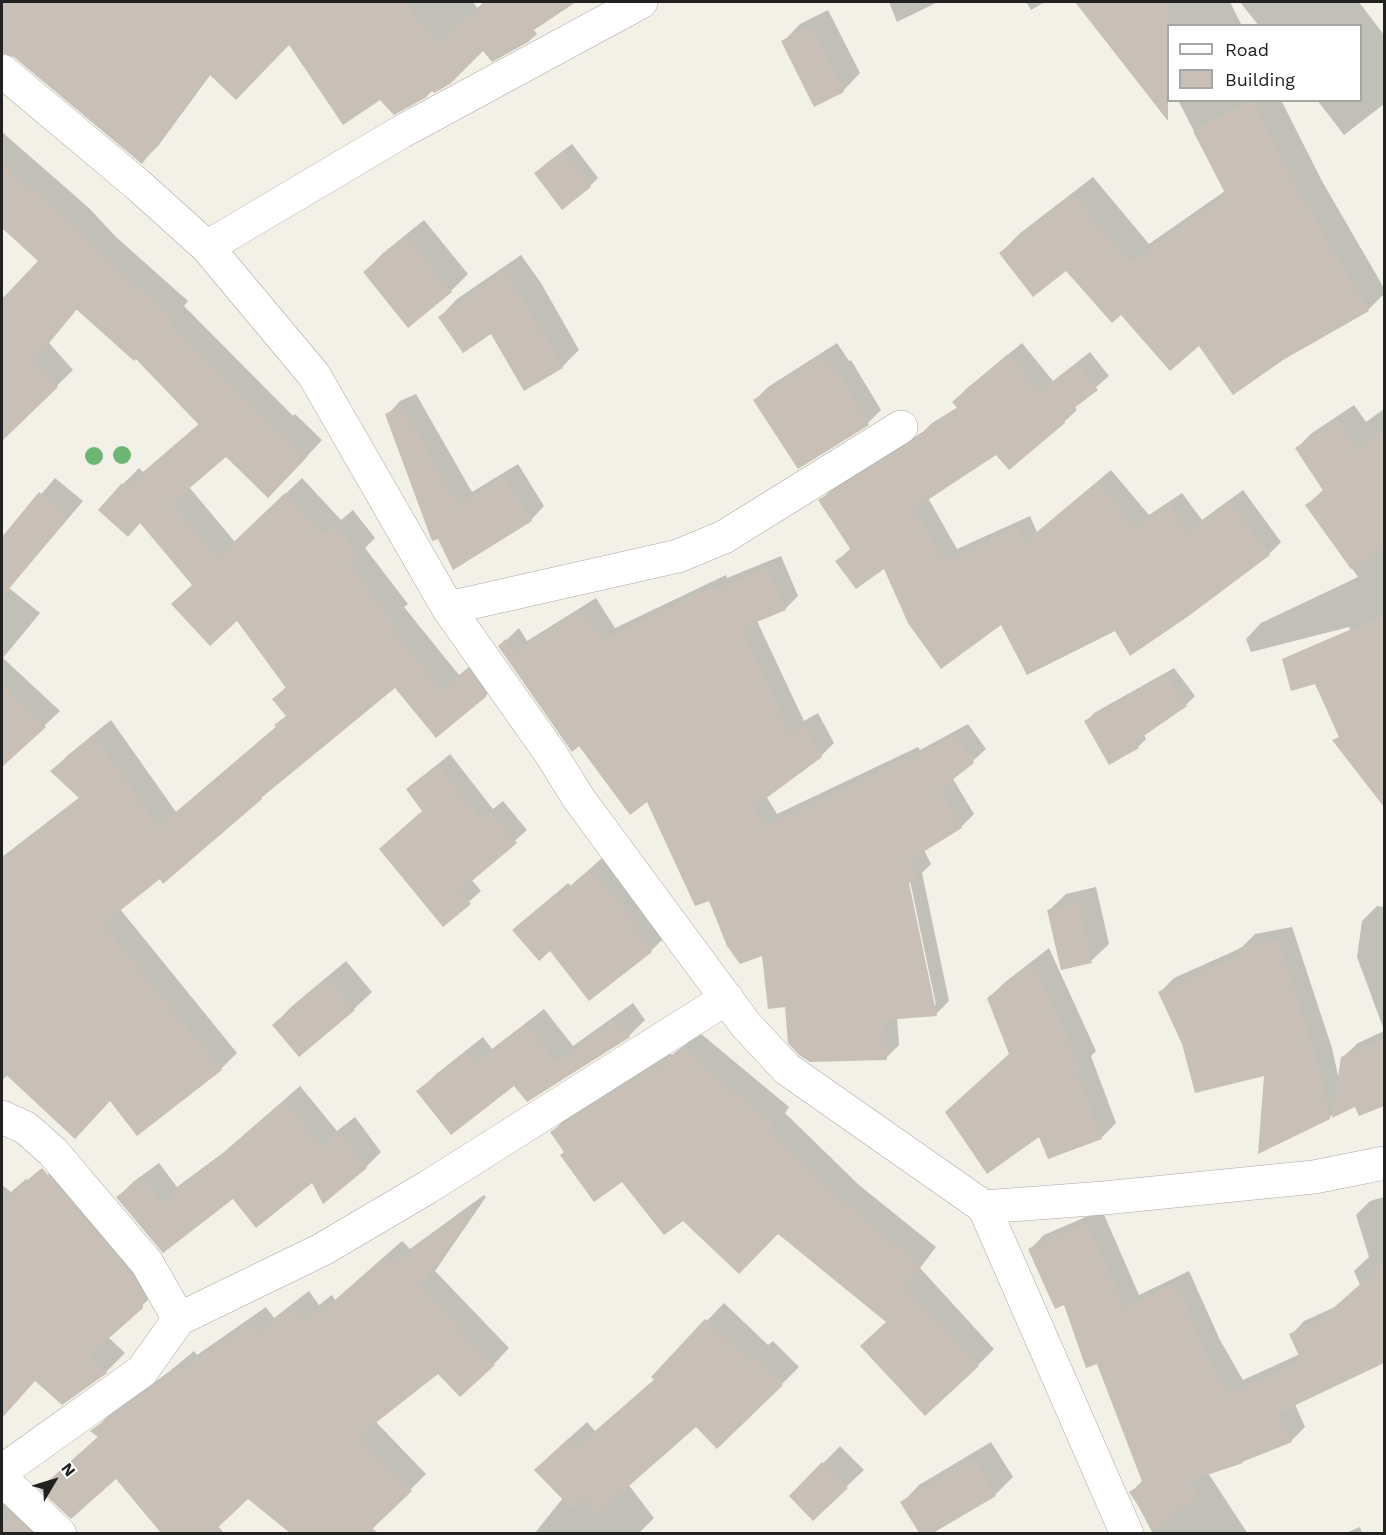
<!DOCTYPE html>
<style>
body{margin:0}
#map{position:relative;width:1386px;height:1535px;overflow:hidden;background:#f2f0e7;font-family:"Work Sans",sans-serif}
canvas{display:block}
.frame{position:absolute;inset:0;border:3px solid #212121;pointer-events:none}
.legend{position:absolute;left:1167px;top:24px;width:195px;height:78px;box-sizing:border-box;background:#fff;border:2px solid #a6a6a6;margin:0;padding:8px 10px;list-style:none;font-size:18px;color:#212121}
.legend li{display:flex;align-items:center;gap:12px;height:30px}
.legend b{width:30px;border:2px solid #a6a6a6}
.north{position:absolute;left:24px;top:1451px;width:60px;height:60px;-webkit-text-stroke:4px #fff;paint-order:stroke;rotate:52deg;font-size:16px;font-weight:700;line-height:24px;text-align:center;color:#212121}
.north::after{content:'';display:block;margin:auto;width:21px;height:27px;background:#212121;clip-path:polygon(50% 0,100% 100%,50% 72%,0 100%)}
</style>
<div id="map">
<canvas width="1386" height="1535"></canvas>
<div class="frame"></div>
<ul class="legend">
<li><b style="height:8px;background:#fff"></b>Road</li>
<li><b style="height:16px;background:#c8bfb6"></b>Building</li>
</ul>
<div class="north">N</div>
</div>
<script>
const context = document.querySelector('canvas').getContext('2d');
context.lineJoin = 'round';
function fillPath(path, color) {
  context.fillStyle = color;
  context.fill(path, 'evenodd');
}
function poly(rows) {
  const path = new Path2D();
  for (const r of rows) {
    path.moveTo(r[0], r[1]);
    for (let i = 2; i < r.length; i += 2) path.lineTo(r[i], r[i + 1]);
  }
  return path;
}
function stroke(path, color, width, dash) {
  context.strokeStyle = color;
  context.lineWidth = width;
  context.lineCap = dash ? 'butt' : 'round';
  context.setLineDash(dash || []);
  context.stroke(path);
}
fillPath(poly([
 [2,2,473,2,497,35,432,89,381,99,290,43,211,74,158,146,142,162,15,55,6,51,2,51],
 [490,2,575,2,509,46],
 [889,2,938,2,897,22],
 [1026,2,1045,2,1031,10],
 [1077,2,1230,2,1242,26,1168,26,1168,89,1154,100],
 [1240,2,1359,2,1384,35,1384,104,1344,135,1317,100,1360,100,1360,26,1259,26],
 [828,10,860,73,843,91,783,42,800,24],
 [1178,100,1281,100,1323,183,1384,288,1384,294,1368,310,1199,344,1122,313,1066,269,1001,253,1019,234,1093,177,1149,244,1225,191],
 [2,132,89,208,116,237,188,301,184,306,293,416,295,414,322,440,285,480,226,455,189,487,235,542,302,478,341,520,353,510,375,538,365,548,408,604,404,607,459,675,485,654,503,679,486,695,395,685,276,783,261,798,120,909,237,1053,221,1069,111,1099,8,1075,2,1080,2,857,80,797,52,771,68,755,111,720,176,812,277,726,287,715,274,699,287,686,237,619,193,584,123,484,139,468,143,472,200,423,136,357,78,308,49,343,73,370,2,439,2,301,40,261,2,226],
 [572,144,598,178,590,186,544,165],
 [424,220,468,274,451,291,365,272,382,254],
 [521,255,541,283,579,350,562,367,492,331,440,317,457,299],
 [837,343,849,361,851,360,881,410,868,423,798,467,755,400,768,387],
 [1022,343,1053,381,1090,352,1109,376,1074,406,1077,410,1064,422,996,453,928,498,957,549,1030,516,1037,532,1111,470,1149,515,1182,493,1202,520,1243,490,1281,542,1269,554,1116,629,1001,623,885,566,837,561,851,548,820,501,833,488,923,432,932,423,958,407,954,402,966,389],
 [416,394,472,492,518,464,544,506,531,520,453,568,387,415,400,401],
 [1354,405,1366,422,1384,409,1384,743,1349,627,1251,652,1246,639,1261,623,1358,577,1307,505,1324,489,1297,448,1312,433],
 [55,478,83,501,9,588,40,613,3,658,60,711,2,765,2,540],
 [781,556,798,596,785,609,757,621,804,721,818,713,834,743,821,756,766,796,777,814,918,747,920,750,968,724,986,749,953,779,974,814,961,827,924,850,931,864,922,873,949,1001,936,1014,897,1017,899,1045,886,1058,787,1006,763,954,710,899,648,800,580,744,500,646,519,628,527,641,596,598,615,628,726,575,727,578],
 [906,876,909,876,936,1005,933,1005],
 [1174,668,1195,696,1186,705,1144,734,1146,739,1138,747,1086,722,1094,713],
 [450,754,493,809,503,801,527,830,471,879,481,891,443,925,424,810,408,789],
 [603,857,664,938,651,951,590,999,551,949,514,930,568,883,571,886],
 [1096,887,1109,944,1091,961,1048,911,1066,894],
 [1377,906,1384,907,1384,1030,1357,957,1362,921],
 [1292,927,1332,1048,1339,1080,1342,1058,1358,1043,1384,1031,1384,1104,1360,1114,1356,1105,1335,1112,1329,1118,1265,1074,1183,1044,1160,992,1174,978,1241,948,1255,934],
 [1049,948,1096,1051,1091,1056,1116,1123,1101,1138,1010,1054,989,998,1004,983],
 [346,961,372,992,354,1009,299,1055,274,1025,291,1007],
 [633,1003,645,1020,629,1036,514,1084,418,1092,435,1075,483,1037,492,1049,544,1009,573,1046],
 [700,1033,789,1107,785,1113,859,1185,936,1247,920,1268,994,1349,978,1365,887,1321,778,1233,683,1219,622,1180,565,1151,552,1132,569,1115,669,1052,672,1055],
 [300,1086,337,1131,355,1117,381,1152,366,1167,233,1197,163,1251,118,1197,133,1182,159,1163,177,1187,224,1152],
 [67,1157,162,1287,108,1337,125,1353,106,1372,62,1403,36,1379,2,1417,2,1185,11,1192,26,1179,35,1187],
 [484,1195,486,1197,435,1271,509,1348,494,1364,438,1372,375,1421,426,1474,372,1528,379,1534,292,1534,248,1497,218,1526,225,1534,161,1534,162,1532,116,1477,41,1489,99,1436,93,1431,108,1416,170,1371,194,1351,197,1355,266,1307,274,1318,309,1291,319,1305,332,1295,335,1300,402,1241,410,1249],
 [1384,1197,1384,1355,1360,1363,1294,1402,1305,1427,1291,1441,1245,1459,1242,1462,1208,1473,1248,1534,1153,1534,1131,1492,1143,1480,1098,1362,1065,1303,1030,1249,1044,1235,1102,1210,1139,1295,1189,1271,1220,1340,1243,1380,1300,1354,1291,1335,1304,1321,1335,1307,1360,1285,1354,1271,1369,1257,1356,1215,1370,1201],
 [724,1303,768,1345,773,1341,799,1367,782,1384,696,1424,628,1484,654,1518,638,1534,534,1534,563,1498,553,1453,587,1422,595,1431,655,1379,653,1377],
 [991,1442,1013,1477,995,1495,930,1534,921,1534,902,1503,919,1485],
 [840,1446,864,1470,813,1518,791,1496],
 [2,1469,57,1534,2,1534],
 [1360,1527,1362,1534,1343,1534]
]), '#0003');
fillPath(poly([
 [2,2,404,2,437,43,484,2,576,2,534,30,537,34,528,42,492,62,483,51,450,84,434,93,432,91,425,98,394,115,380,100,343,125,289,45,236,100,209,74,142,164,14,57,2,53],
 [1075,2,1168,2,1168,121],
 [810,26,844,92,814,107,781,41],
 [1253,100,1305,202,1369,311,1283,360,1233,395,1199,346,1170,371,1121,315,1112,323,1066,271,1033,297,999,253,1073,194,1130,262,1226,195,1193,131],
 [563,151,591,187,562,210,534,173],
 [2,162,73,224,100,253,173,318,169,323,275,431,278,429,307,457,268,498,226,457,172,503,218,557,285,493,324,535,336,525,360,556,349,564,393,621,389,624,442,690,468,669,487,696,436,738,395,688,261,798,262,799,163,884,160,879,103,924,222,1070,137,1136,110,1101,75,1139,2,1071,2,859,80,799,50,771,94,735,159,827,276,727,274,725,286,716,272,699,286,688,237,621,210,646,171,604,192,585,140,523,128,537,98,510,122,483,126,487,199,425,136,359,134,361,76,309,34,360,58,387,2,441,2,299,38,261,2,228],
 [406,236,452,292,408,328,363,272],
 [503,271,524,301,563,368,524,391,491,334,463,353,438,317],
 [1008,354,1040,392,1077,363,1098,390,1061,418,1065,423,1009,470,996,455,914,509,944,560,1017,527,1024,543,1097,482,1136,527,1169,504,1188,532,1230,502,1270,555,1190,615,1130,656,1115,631,1027,675,1001,625,941,669,908,623,884,569,856,589,835,561,851,550,818,500,911,443,918,435,958,409,952,402],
 [823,355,836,373,838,372,869,425,798,469,753,400],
 [402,406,458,505,504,476,532,521,453,570,438,539,432,541,385,414],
 [1338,420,1358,449,1384,430,1384,546,1351,569,1305,505,1324,492,1295,448],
 [39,492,69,517,2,597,2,537],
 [768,568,786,610,742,628,790,733,805,725,822,757,753,808,764,826,905,759,907,762,955,735,974,763,943,787,945,789,941,792,962,828,910,860,919,878,909,883,937,1016,885,1020,887,1060,810,1062,799,1055,788,1043,785,1007,768,1009,762,956,740,964,727,946,709,901,695,906,647,802,630,815,579,746,572,752,498,646,506,639,514,653,583,609,602,640,713,587,714,590],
 [1384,615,1384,807,1332,740,1339,737,1315,684,1291,691,1282,659],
 [1165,675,1187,706,1135,742,1139,748,1109,765,1084,721],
 [2,685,46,727,2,767],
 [438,764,481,819,490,812,517,843,460,891,471,904,443,927,379,849,422,811,406,789],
 [590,869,641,927,635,929,652,952,589,1001,550,951,539,961,512,930,555,894,557,897],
 [1079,903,1092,963,1061,970,1047,910],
 [1278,940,1318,1063,1330,1119,1258,1154,1264,1076,1195,1093,1182,1044,1158,992,1241,955,1239,948],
 [1033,962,1081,1068,1076,1070,1102,1139,1048,1159,1039,1137,987,1174,945,1112,1009,1054,987,998],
 [328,978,355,1010,299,1057,272,1025],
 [616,1019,630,1037,527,1102,514,1086,451,1135,416,1091,466,1053,475,1064,526,1024,556,1062],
 [1384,1039,1384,1106,1359,1116,1355,1107,1332,1118,1341,1057],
 [682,1048,774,1125,769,1130,842,1201,921,1265,904,1285,979,1366,925,1416,860,1346,886,1322,778,1234,739,1274,683,1221,664,1235,622,1182,594,1202,560,1155,564,1152,550,1132,652,1068,654,1071],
 [284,1101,321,1145,340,1131,367,1168,323,1204,312,1183,256,1228,233,1199,163,1253,116,1197,143,1177,161,1202,207,1167],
 [42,1168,132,1274,143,1293,143,1308,89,1356,107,1373,62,1405,35,1381,2,1418,2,1201],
 [468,1210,472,1214,420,1287,495,1365,460,1397,438,1374,359,1436,412,1491,368,1533,290,1533,248,1499,212,1533,161,1533,116,1479,71,1519,39,1489,98,1437,90,1431,153,1386,177,1365,181,1370,250,1322,258,1332,293,1306,303,1320,316,1310,319,1314,386,1256,393,1264],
 [1087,1223,1125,1308,1174,1284,1187,1308,1206,1354,1229,1393,1301,1360,1289,1334,1320,1320,1384,1263,1384,1363,1279,1413,1292,1442,1242,1462,1243,1463,1189,1481,1199,1496,1154,1529,1129,1492,1143,1484,1097,1364,1086,1368,1064,1305,1055,1309,1028,1249],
 [705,1319,750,1361,755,1357,783,1385,717,1449,696,1427,597,1514,585,1498,573,1510,534,1470,569,1438,577,1447,654,1380,651,1377],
 [973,1458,996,1496,933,1533,919,1533,900,1502],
 [822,1462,848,1488,813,1521,789,1496],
 [11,1513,32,1533,2,1533,2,1522]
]), '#c8bfb6');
const minor = poly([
 [2,71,137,184,207,247,314,375,448,608,551,754,579,799,746,1025,787,1069,984,1207,1127,1534],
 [207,247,401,132,641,2],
 [448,608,678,556,724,537,901,427],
 [2,1117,26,1128,53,1152,147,1263,179,1319],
 [984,1207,1104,1198,1314,1177,1384,1163],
 [2,1471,142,1371,179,1319,323,1249,428,1187,727,998],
 [2,1479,60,1534]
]);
stroke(minor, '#a8a8a8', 34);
stroke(minor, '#fff', 33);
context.fillStyle = '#6eb676';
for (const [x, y] of [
 [122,455],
 [94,456]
]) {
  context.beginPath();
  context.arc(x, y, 9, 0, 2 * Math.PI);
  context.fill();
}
</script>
